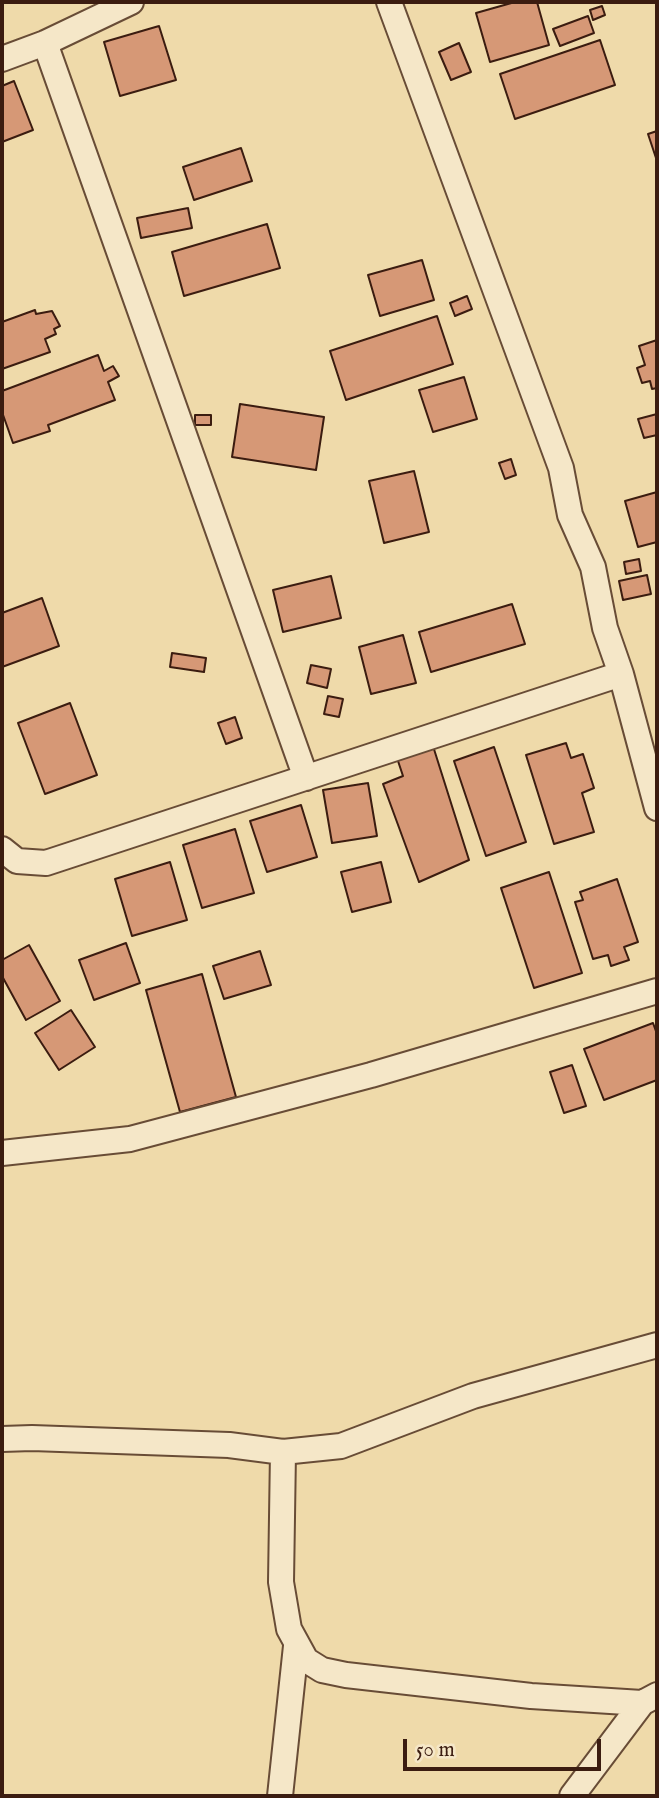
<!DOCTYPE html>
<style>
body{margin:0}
#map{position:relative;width:659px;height:1798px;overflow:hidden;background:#efdaaa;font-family:"IM FELL English",serif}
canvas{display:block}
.frame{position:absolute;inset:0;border:4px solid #3b1c10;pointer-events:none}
.scale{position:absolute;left:403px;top:1739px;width:198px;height:32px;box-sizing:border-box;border:4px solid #3b1c10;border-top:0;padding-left:9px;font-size:21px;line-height:24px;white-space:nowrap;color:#3b1c10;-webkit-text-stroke:5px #f5e7c8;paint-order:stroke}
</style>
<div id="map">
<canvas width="659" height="1798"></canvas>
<div class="frame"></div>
<div class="scale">50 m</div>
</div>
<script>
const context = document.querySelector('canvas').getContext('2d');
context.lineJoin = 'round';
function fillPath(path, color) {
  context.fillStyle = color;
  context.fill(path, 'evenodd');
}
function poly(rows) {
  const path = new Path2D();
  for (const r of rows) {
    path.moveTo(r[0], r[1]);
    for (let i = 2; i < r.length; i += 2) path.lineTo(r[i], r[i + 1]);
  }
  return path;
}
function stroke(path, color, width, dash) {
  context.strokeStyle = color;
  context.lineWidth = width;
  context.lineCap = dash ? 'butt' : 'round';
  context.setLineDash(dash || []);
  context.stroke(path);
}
const building = poly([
 [515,2,537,2,549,45,490,62,476,13,515,2],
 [602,6,605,15,593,20,590,10,602,6],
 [588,16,594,33,560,46,553,29,588,16],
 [159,26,176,80,120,96,104,42,159,26],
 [600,40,615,85,515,119,500,74,600,40],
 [459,43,471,72,451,80,439,52,459,43],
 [14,81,33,130,2,142,2,86,14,81],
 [657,131,657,161,648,134,657,131],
 [241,148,252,181,194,200,183,167,241,148],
 [188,208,192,228,141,238,137,218,188,208],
 [267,224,280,268,184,296,172,252,267,224],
 [422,260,434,300,380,316,368,275,422,260],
 [467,296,472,309,455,316,450,303,467,296],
 [35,310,36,314,52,311,60,326,54,329,56,334,45,339,50,352,2,369,2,322,35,310],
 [437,316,453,364,346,400,330,351,437,316],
 [657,340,657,388,652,389,650,381,642,383,637,368,645,365,639,346,657,340],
 [98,355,104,371,113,366,119,376,108,382,115,400,48,425,50,431,13,443,2,412,2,391,98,355],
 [464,377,477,419,433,432,419,390,464,377],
 [240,404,324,417,316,470,232,457,240,404],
 [657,414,657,435,644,438,638,419,657,414],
 [195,415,211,415,211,425,195,425,195,415],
 [511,459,516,475,505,479,499,463,511,459],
 [414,471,429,532,384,543,369,481,414,471],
 [657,492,657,542,638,547,625,501,657,492],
 [639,559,641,571,626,574,624,562,639,559],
 [647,575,651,594,623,600,619,581,647,575],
 [331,576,341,618,283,632,273,590,331,576],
 [42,598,59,646,2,667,2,613,42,598],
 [512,604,525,644,431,672,419,632,512,604],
 [403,635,416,683,371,694,359,647,403,635],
 [172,653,206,658,204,672,170,667,172,653],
 [311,665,331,669,327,688,307,683,311,665],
 [328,696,343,699,339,717,324,714,328,696],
 [70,703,97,775,45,794,18,723,70,703],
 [235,717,242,738,226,744,218,723,235,717],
 [566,743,571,758,583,754,594,788,582,793,594,832,554,844,526,755,566,743],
 [433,746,469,860,419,882,383,784,403,776,397,758,433,746],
 [494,747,526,842,486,856,454,761,494,747],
 [368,783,377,836,332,843,323,790,368,783],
 [301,805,317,857,267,872,250,821,301,805],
 [235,829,254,893,202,908,183,845,235,829],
 [170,862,187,920,132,936,115,879,170,862],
 [381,862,391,902,352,912,341,872,381,862],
 [549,872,582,973,534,988,501,888,549,872],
 [617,879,638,942,624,947,629,960,611,966,608,955,593,959,575,902,583,900,580,892,617,879],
 [126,943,140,983,94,1000,79,960,126,943],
 [29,945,60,1001,26,1020,2,976,2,960,29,945],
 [260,951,271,985,224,999,213,966,260,951],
 [202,974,236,1097,180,1112,146,990,202,974],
 [71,1010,95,1047,59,1070,35,1033,71,1010],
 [653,1023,657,1034,657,1080,604,1100,584,1049,653,1023],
 [572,1065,586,1106,564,1113,550,1072,572,1065]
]);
fillPath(building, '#d69876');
stroke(building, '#3b1c10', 2);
const minor = poly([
 [389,2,561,468,570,515,593,567,605,628,621,674,657,808],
 [45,43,306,778],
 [2,59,45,43,131,2],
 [2,849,17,861,46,863,621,674],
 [2,1153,130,1139,371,1075,657,991],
 [2,1439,32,1438,229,1445,283,1452,341,1446,473,1396,657,1345],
 [283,1452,281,1582,289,1629,306,1660,322,1670,346,1675,531,1696,642,1703,657,1695],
 [280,1796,296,1646],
 [572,1796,642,1703]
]);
stroke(minor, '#684c36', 28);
stroke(minor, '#f5e7c8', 24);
</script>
